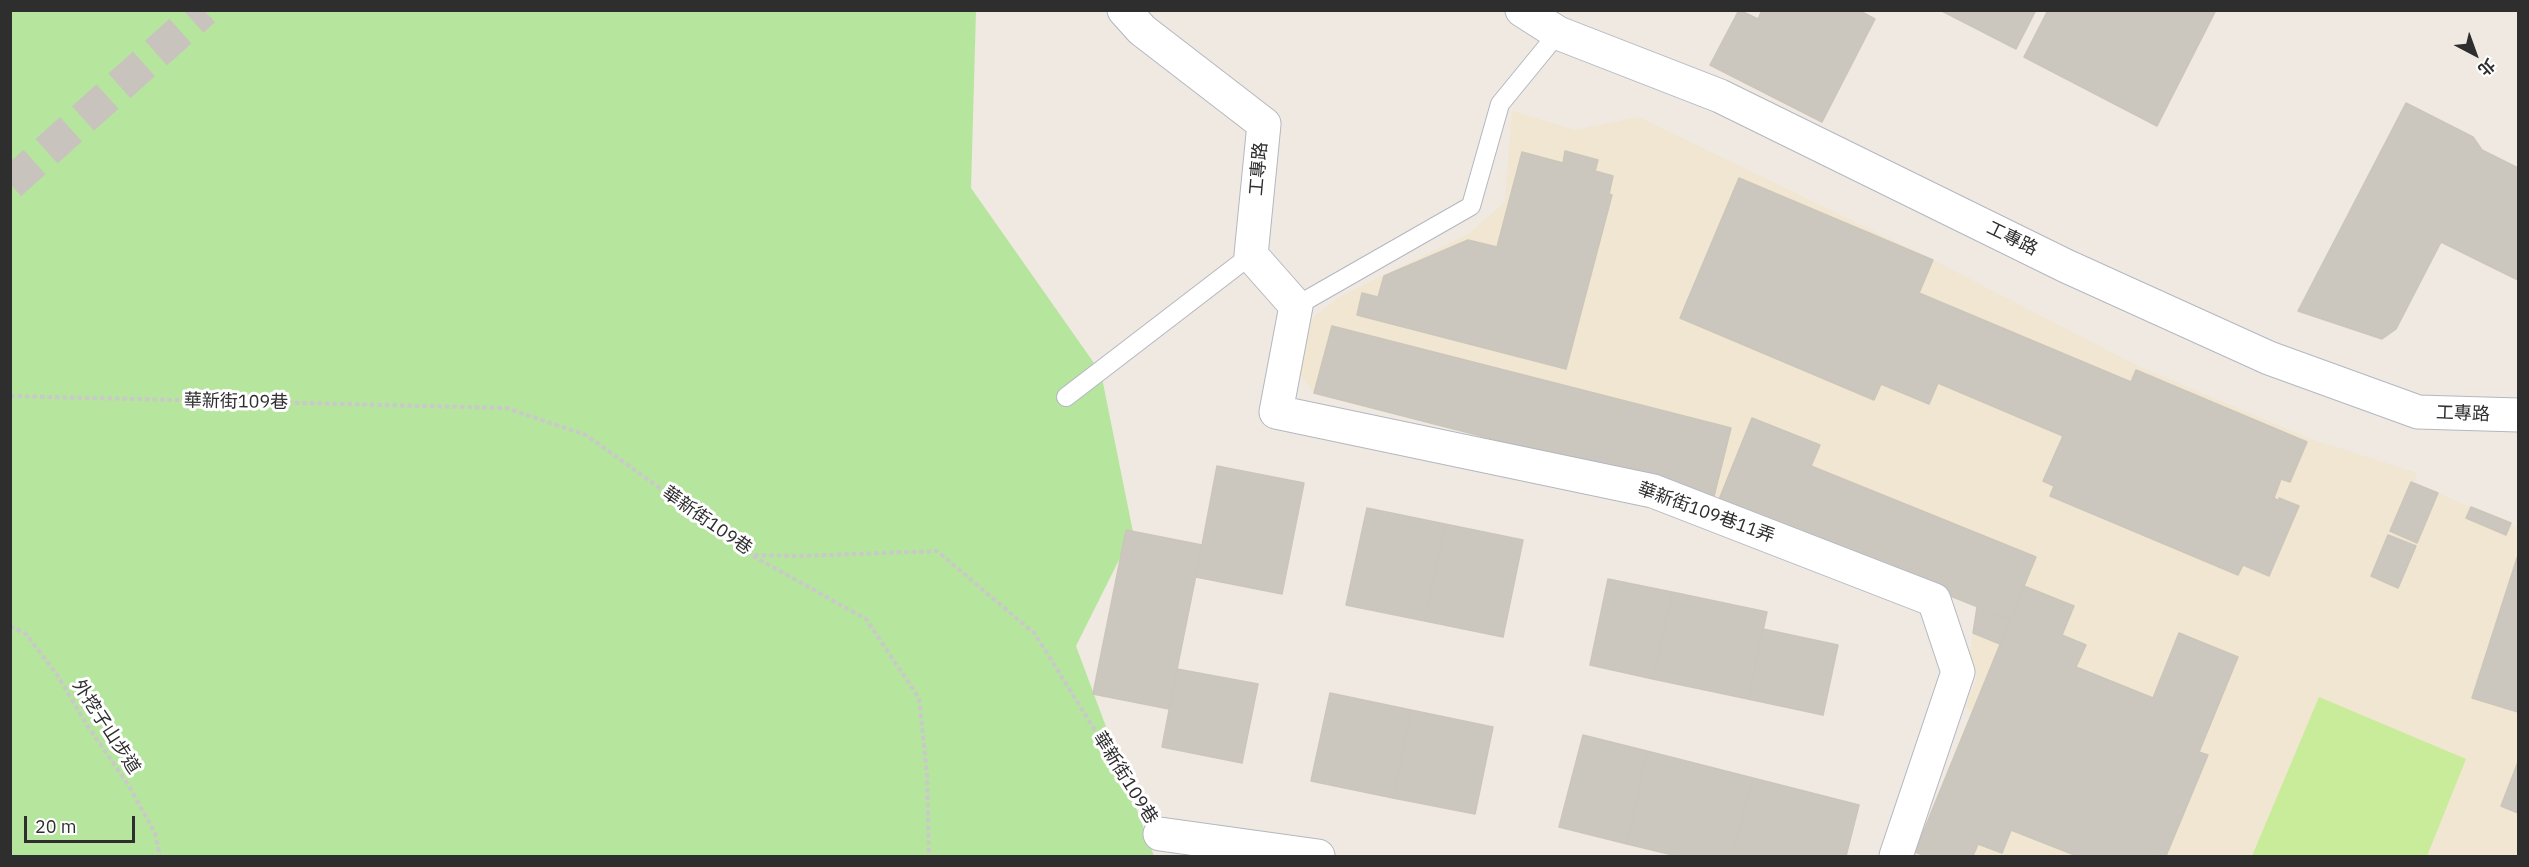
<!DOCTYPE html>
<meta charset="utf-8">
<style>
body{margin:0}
#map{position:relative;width:2529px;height:867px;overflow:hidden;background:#efe9e1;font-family:"IBM Plex Sans","Noto Sans TC",sans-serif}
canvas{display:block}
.frame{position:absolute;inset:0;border:12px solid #2e2e2e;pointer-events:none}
.north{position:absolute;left:2445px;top:24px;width:60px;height:60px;-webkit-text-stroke:4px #fff;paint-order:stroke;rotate:139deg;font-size:16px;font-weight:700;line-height:24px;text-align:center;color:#2e2e2e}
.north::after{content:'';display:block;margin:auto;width:21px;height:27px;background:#2e2e2e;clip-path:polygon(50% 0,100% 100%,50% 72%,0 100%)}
.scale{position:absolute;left:24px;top:816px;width:111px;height:27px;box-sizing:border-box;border:3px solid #2e2e2e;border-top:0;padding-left:8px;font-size:18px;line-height:21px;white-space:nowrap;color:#2e2e2e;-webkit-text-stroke:4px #fff;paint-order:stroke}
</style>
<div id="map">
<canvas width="2529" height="867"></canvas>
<div class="frame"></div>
<div class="north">北</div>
<div class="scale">20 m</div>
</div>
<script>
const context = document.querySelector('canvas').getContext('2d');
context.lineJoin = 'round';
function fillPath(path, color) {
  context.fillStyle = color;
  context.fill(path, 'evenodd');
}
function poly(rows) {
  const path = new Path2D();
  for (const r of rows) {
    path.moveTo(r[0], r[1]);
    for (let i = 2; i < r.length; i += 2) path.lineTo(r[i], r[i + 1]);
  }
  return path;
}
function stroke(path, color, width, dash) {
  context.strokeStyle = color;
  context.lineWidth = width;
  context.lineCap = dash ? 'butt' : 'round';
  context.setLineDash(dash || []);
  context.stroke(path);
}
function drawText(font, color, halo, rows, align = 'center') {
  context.font = font + ' "IBM Plex Sans","Noto Sans TC",sans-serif';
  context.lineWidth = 6;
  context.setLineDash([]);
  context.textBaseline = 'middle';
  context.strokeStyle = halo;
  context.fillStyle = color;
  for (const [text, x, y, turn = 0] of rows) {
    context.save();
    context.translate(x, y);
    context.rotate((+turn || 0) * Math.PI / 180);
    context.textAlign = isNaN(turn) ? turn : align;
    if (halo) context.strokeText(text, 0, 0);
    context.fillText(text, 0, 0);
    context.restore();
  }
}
fillPath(poly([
 [1512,111,1575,130,1639,117,1933,260,2138,366,2311,439,2417,473,2414,483,2518,527,2518,856,1914,856,1971,714,1965,705,1977,679,1969,658,1977,607,1683,488,1314,393,1297,370,1307,330,1314,317,1339,297,1468,234,1505,202]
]), '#f0e6d1');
fillPath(poly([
 [10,11,976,11,971,188,1101,373,1133,532,1076,646,1154,856,11,856]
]), '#b6e59e');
fillPath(poly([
 [2319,697,2466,759,2427,856,2252,856]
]), '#c9ec9a');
const building = poly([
 [1739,10,1758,19,1762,10,1858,10,1875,19,1822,122,1710,65,1739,10],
 [1940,10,2036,10,2016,49,1940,10],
 [2048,10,2216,10,2157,126,2024,57,2048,10],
 [2406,103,2473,137,2482,150,2518,168,2518,280,2441,242,2396,329,2382,339,2298,311,2406,103],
 [1565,151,1598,160,1595,171,1613,176,1609,194,1612,195,1566,369,1357,315,1362,293,1378,297,1384,276,1468,240,1497,247,1522,152,1563,163,1565,151],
 [1739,178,1933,260,1919,293,2131,382,2136,370,2307,442,2290,482,2281,479,2274,498,2279,501,2279,498,2299,506,2269,576,2243,565,2238,575,2050,496,2054,486,2043,481,2063,436,1938,383,1929,404,1881,384,1874,400,1680,318,1739,178],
 [1332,326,1731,428,1714,496,1314,393,1332,326],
 [1752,418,1820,445,1811,466,2036,557,2010,620,1718,502,1752,418],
 [1217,466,1304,483,1282,594,1196,577,1217,466],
 [2411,482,2438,493,2417,543,2390,531,2411,482],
 [2471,507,2511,523,2506,535,2466,518,2471,507],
 [1367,508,1445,524,1425,621,1346,605,1367,508],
 [1445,524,1523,540,1503,637,1425,621,1445,524],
 [1126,530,1202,545,1169,709,1093,694,1126,530],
 [2388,535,2416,546,2398,588,2371,576,2388,535],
 [2518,555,2518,712,2472,698,2518,555],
 [1608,579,1672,592,1653,679,1590,665,1608,579],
 [2024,586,2074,606,2062,635,2086,645,2076,667,2153,698,2179,633,2238,657,2199,752,2208,755,2166,856,2158,855,2157,856,2077,856,2011,830,2002,853,1978,844,1973,856,1926,856,1915,852,2024,586],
 [1672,592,1767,612,1748,699,1653,679,1672,592],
 [1977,607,2010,620,2000,644,1973,633,1977,607],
 [1763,629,1838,645,1823,715,1748,699,1763,629],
 [1177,669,1258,684,1242,763,1162,747,1177,669],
 [1330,693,1411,710,1393,798,1311,781,1330,693],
 [1411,710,1493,727,1475,814,1393,798,1411,710],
 [1583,735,1647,751,1627,844,1559,827,1583,735],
 [1647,751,1753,778,1732,856,1677,856,1627,844,1647,751],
 [2518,762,2518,813,2501,806,2518,762],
 [1753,778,1859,805,1846,856,1732,856,1753,778]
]);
fillPath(building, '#cbc7bf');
stroke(building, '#cbc5ba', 1.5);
stroke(poly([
 [10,184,204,10]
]), '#c8c4bd', 33, [33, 16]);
const service = poly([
 [1296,306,1471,206,1500,104,1558,33],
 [1066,397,1251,255]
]);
const minor = poly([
 [1124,10,1142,30,1264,124,1251,255,1296,306,1276,412,1653,491,1934,600,1958,672,1896,856],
 [1522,10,1558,33,1720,96,2066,266,2269,358,2418,412,2518,415],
 [1160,834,1318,856]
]);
stroke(service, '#b4b7c1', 20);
stroke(minor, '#b4b7c1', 35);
stroke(poly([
 [10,396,506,408,586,435,753,555,800,556,937,551,1035,634,1142,806],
 [753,556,866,619,919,698,927,773,929,856],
 [10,626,26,634,56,673,87,725,129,786,155,833,160,856]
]), '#c9c9c9', 4, [4.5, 3]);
stroke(service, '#fff', 18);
stroke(minor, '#fff', 33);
drawText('18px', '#2e2e2e', '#fff', [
 ["工專路",1259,169,-85],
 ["工專路",2012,239,26],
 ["華新街109巷",236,402,1],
 ["工專路",2463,414,2],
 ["華新街109巷11弄",1706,513,20],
 ["華新街109巷",707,521,35],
 ["外挖子山步道",106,727,57],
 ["華新街109巷",1125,778,58]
]);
</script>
